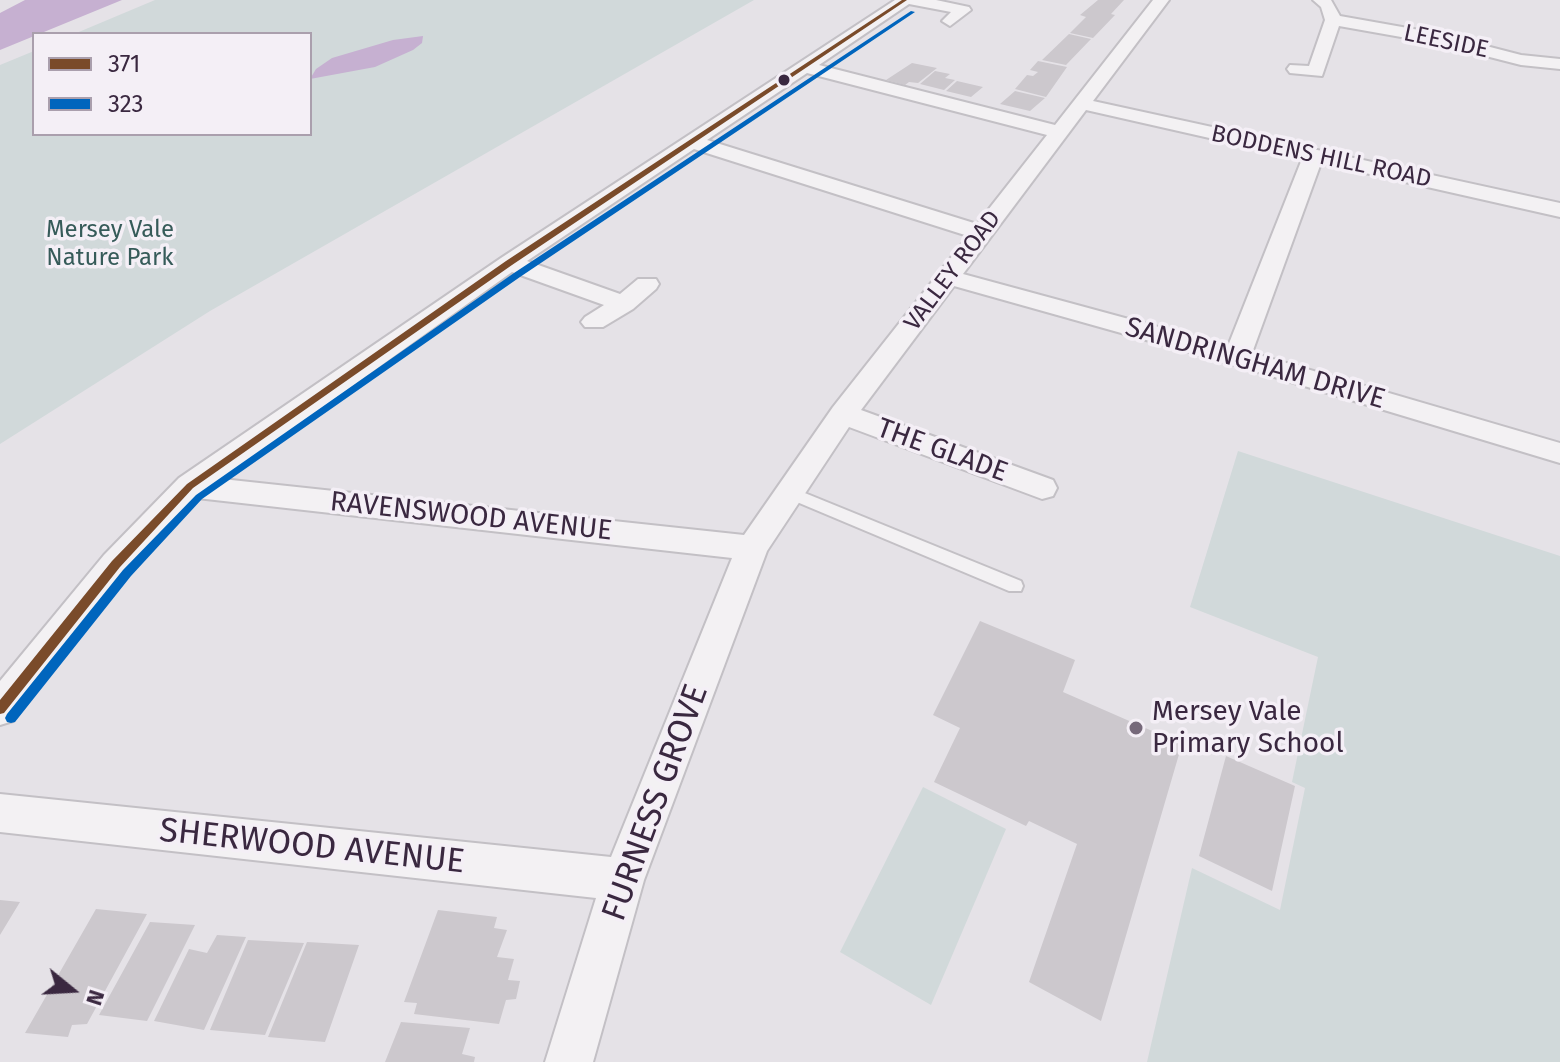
<!DOCTYPE html>
<style>
body{margin:0}
#map{position:relative;width:1560px;height:1062px;overflow:hidden;background:#e5e2e7;font-family:"Fira Sans",sans-serif}
canvas{display:block}
.legend{position:absolute;left:32px;top:32px;width:280px;height:104px;box-sizing:border-box;background:#f4eff6;border:2px solid #aa9fad;margin:0;padding:10px 14px;list-style:none;font-size:24px;color:#3a2840}
.legend li{display:flex;align-items:center;gap:16px;height:40px}
.legend b{width:40px;border:2px solid #aa9fad}
.north{position:absolute;left:32px;top:950px;width:80px;height:80px;-webkit-text-stroke:6px #f4eff6;paint-order:stroke;rotate:108deg;font-size:22px;font-weight:700;line-height:32px;text-align:center;color:#3a2840}
.north::after{content:'';display:block;margin:auto;width:28px;height:36px;background:#3a2840;clip-path:polygon(50% 0,100% 100%,50% 72%,0 100%)}
</style>
<div id="map">
<canvas width="1560" height="1062"></canvas>
<ul class="legend">
<li><b style="height:10px;background:#7a4b2a"></b>371</li>
<li><b style="height:10px;background:#0065bd"></b>323</li>
</ul>
<div class="north">N</div>
</div>
<script>
const context = document.querySelector('canvas').getContext('2d');
context.lineJoin = 'round';
function fillPath(path, color) {
  context.fillStyle = color;
  context.fill(path, 'evenodd');
}
function poly(rows) {
  const path = new Path2D();
  for (const r of rows) {
    path.moveTo(r[0], r[1]);
    for (let i = 2; i < r.length; i += 2) path.lineTo(r[i], r[i + 1]);
  }
  return path;
}
function stroke(path, color, width, dash) {
  context.strokeStyle = color;
  context.lineWidth = width;
  context.lineCap = dash ? 'butt' : 'round';
  context.setLineDash(dash || []);
  context.stroke(path);
}
function drawText(font, color, halo, rows, align = 'center') {
  context.font = font + ' "Fira Sans",sans-serif';
  context.lineWidth = 7;
  context.setLineDash([]);
  context.textBaseline = 'middle';
  context.strokeStyle = halo;
  context.fillStyle = color;
  for (const [text, x, y, turn = 0] of rows) {
    context.save();
    context.translate(x, y);
    context.rotate((+turn || 0) * Math.PI / 180);
    context.textAlign = isNaN(turn) ? turn : align;
    if (halo) context.strokeText(text, 0, 0);
    context.fillText(text, 0, 0);
    context.restore();
  }
}
fillPath(poly([
 [155,0,754,0,210,311,0,444,0,65,34,51,34,134,310,134,310,34,74,34],
 [1238,451,1560,556,1560,1062,1147,1062,1192,868,1280,910,1305,788,1292,782,1318,657,1190,607],
 [923,787,1006,829,931,1005,840,952]
]), '#d1d9da');
fillPath(poly([
 [25,0,122,0,0,50,0,13],
 [423,36,422,43,413,50,375,67,310,79,316,69,332,58,393,40]
]), '#c6b0d1');
fillPath(poly([
 [1098,0,1124,0,1111,14,1115,15,1093,38,1070,33,1086,17,1080,15],
 [1069,34,1091,39,1066,65,1042,60],
 [1038,61,1067,67,1046,97,1015,89,1027,75,1033,76,1038,72,1030,70],
 [912,63,937,68,918,83,909,82,905,85,886,80],
 [935,71,950,74,945,78,955,80,944,90,920,84],
 [957,81,983,87,971,97,946,91],
 [1015,91,1045,98,1030,111,1000,104],
 [980,621,1075,660,1063,692,1182,744,1101,1021,1029,982,1077,844,1029,821,1026,826,934,782,960,728,933,715],
 [1226,756,1295,786,1272,891,1199,856],
 [0,900,20,902,0,935],
 [96,909,147,914,87,1024,72,1025,68,1037,25,1033],
 [438,910,497,917,494,928,507,930,497,957,514,959,508,980,520,981,516,999,506,1000,499,1024,414,1014,417,1003,404,1002],
 [150,922,195,925,147,1021,99,1015],
 [217,935,246,937,204,1030,154,1021,189,949,207,953],
 [248,940,304,943,265,1035,210,1030],
 [307,942,359,945,325,1042,268,1037],
 [401,1022,470,1028,462,1054,475,1057,474,1062,385,1062]
]), '#ccc8cd');
const lane = poly([
 [790,487,1021,581,1023,586,1021,591,1009,591,785,497,782,493,785,489,790,487]
]);
const street = poly([
 [895,0,936,0,969,7,971,10,950,26,942,21,951,12,909,4,819,65,1055,125,1153,0,1169,0,1093,101,1560,203,1560,217,1321,163,1252,353,1560,443,1560,463,1228,363,954,286,861,410,1053,480,1057,488,1053,496,1042,499,849,427,767,551,644,880,593,1062,545,1062,596,898,0,832,0,794,611,857,732,558,197,498,128,573,13,721,0,725,0,681,104,555,179,478,501,258,895,0],
 [807,73,1047,135,977,224,707,140,807,73],
 [1086,110,1302,159,1228,346,963,274,1086,110],
 [694,149,968,236,833,407,744,535,222,479,512,272,604,305,585,317,581,322,585,327,603,327,633,309,656,289,659,284,656,279,638,279,620,294,527,261,694,149],
 [1313,0,1331,0,1340,16,1436,33,1521,55,1560,59,1560,69,1521,65,1435,43,1339,26,1322,76,1290,73,1287,69,1290,65,1309,66,1325,20,1321,7,1313,0]
]);
stroke(lane, '#c3c0c5', 4);
stroke(street, '#c3c0c5', 4);
fillPath(lane, '#f3f1f3');
fillPath(street, '#f3f1f3');
fillPath(poly([
 [902,0,907,0,512,265,193,488,120,567,4,713,0,714,0,700,112,561,187,484,506,261,902,0]
]), '#7a4b2a');
fillPath(poly([
 [911,11,915,12,520,277,202,499,131,576,15,722,11,723,7,722,5,718,7,714,123,570,196,495,514,273,911,11]
]), '#0065bd');
for (const [x, y, r, color] of [
 [784,80,7,"#3a2840"],
 [1136,728,8,"#76697a"]
]) {
  const dot = new Path2D();
  dot.arc(x, y, r, 0, 2 * Math.PI);
  context.fillStyle = color;
  context.fill(dot);
  stroke(dot, '#f4eff6', 3);
}
drawText('24px', '#3a2840', '#f4eff6', [
 ["LEESIDE",1446,42,12],
 ["BODDENS HILL ROAD",1321,157,12],
 ["VALLEY ROAD",953,271,-53]
]);
drawText('24px', '#365b59', '#f4eff6', [
 ["Mersey Vale",110,230],
 ["Nature Park",110,258]
]);
drawText('28px', '#3a2840', '#f4eff6', [
 ["SANDRINGHAM DRIVE",1255,364,16],
 ["THE GLADE",942,451,20],
 ["RAVENSWOOD AVENUE",471,517,6]
]);
drawText('28px', '#3a2840', '#f4eff6', [
 ["Mersey Vale",1152,712],
 ["Primary School",1152,744]
], 'left');
drawText('34px', '#3a2840', '#f4eff6', [
 ["FURNESS GROVE",656,803,-70],
 ["SHERWOOD AVENUE",312,847,6]
]);
</script>
